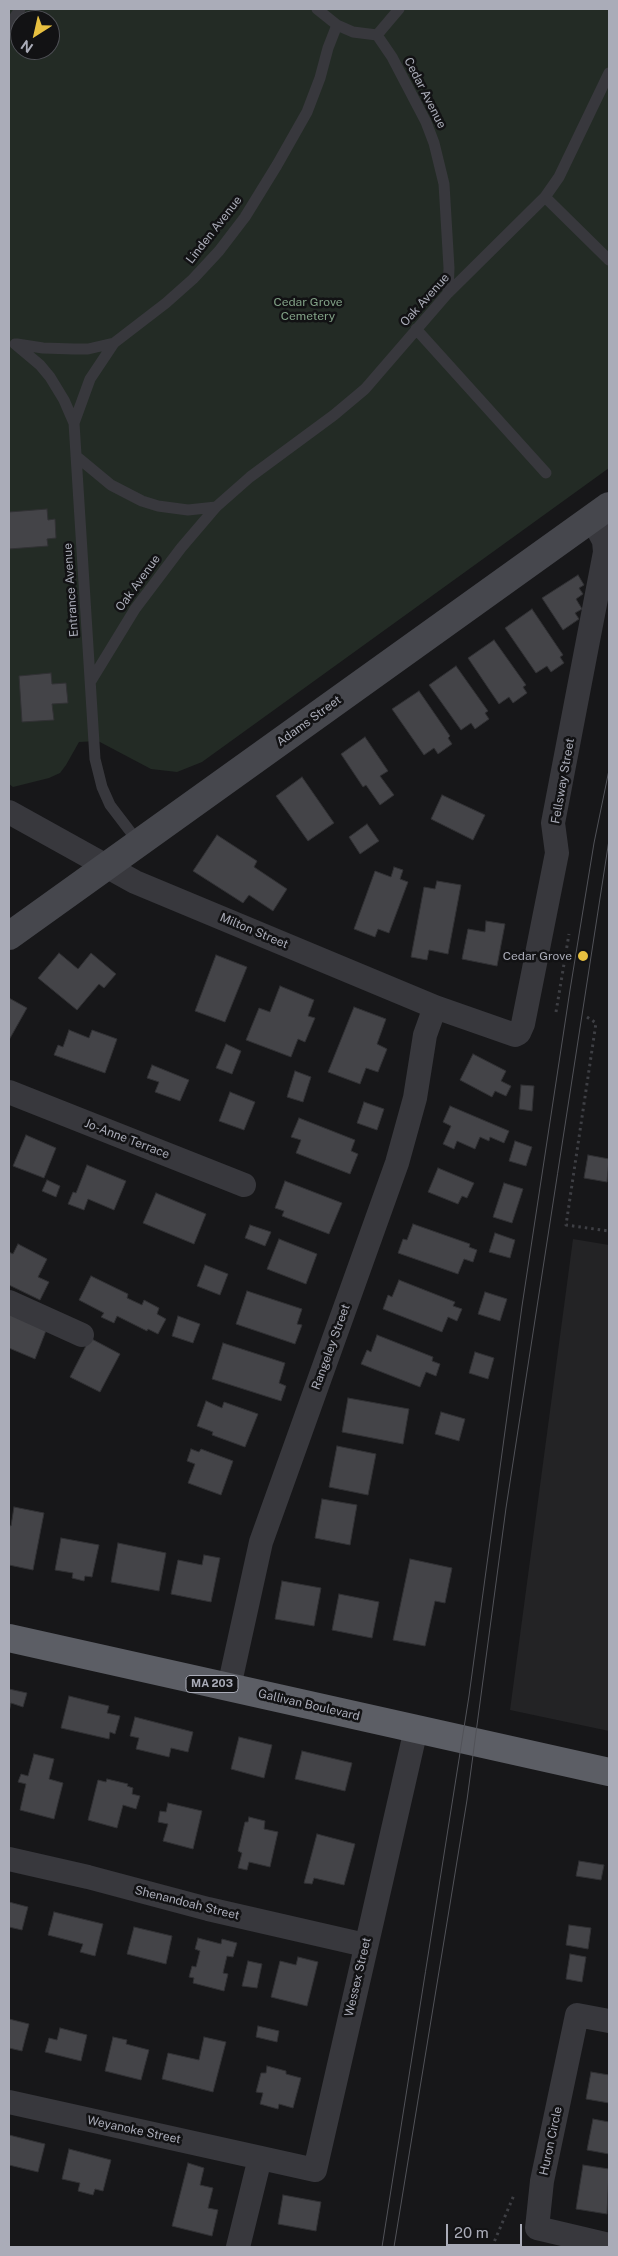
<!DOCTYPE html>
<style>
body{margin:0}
#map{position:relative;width:618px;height:2256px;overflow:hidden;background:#171719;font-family:"Public Sans",sans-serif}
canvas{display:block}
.frame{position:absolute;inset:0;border:10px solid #aaacb8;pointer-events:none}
.north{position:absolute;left:10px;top:10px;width:50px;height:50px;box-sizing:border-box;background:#121214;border:1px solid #4f5056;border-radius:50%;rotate:215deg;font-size:14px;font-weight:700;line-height:20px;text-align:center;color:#aaacb8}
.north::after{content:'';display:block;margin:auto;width:18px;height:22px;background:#e8c040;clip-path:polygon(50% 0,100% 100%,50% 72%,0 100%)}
.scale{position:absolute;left:446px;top:2224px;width:76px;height:22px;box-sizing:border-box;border:2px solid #aaacb8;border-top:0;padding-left:6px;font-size:15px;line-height:18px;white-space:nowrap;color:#aaacb8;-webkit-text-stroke:4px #121214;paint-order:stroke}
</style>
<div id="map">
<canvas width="618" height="2256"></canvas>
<div class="frame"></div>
<div class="north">N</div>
<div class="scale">20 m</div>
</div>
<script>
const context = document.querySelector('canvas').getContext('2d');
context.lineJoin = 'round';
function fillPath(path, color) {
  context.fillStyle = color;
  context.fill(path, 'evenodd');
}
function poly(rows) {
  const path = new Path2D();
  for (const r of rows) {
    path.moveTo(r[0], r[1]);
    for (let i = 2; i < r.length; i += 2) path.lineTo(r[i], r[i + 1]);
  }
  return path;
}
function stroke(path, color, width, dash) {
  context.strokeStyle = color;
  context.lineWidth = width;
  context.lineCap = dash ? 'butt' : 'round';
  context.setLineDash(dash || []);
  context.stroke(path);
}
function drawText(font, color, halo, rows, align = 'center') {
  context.font = font + ' "Public Sans",sans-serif';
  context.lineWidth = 5;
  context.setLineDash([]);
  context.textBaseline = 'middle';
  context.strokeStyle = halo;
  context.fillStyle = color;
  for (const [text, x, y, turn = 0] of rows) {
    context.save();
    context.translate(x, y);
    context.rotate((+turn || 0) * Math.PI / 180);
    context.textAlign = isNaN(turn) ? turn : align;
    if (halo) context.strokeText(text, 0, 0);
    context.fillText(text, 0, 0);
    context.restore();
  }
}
fillPath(poly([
 [573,1239,609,1245,609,1731,510,1710]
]), '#232325');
fillPath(poly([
 [9,9,609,9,609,468,202,762,177,772,151,769,98,741,79,742,66,765,60,773,49,778,13,787,9,784],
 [20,20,50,20,50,50,20,50]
]), '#232b25');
const building = poly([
 [47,509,48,520,55,519,56,538,47,539,48,546,9,549,9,512,47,509],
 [578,575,584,585,579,588,583,594,576,599,582,609,575,613,579,619,563,630,542,598,578,575],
 [532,609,563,655,560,657,564,663,551,672,547,666,536,673,505,628,532,609],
 [494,640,526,685,523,687,527,693,513,703,509,697,499,704,468,658,494,640],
 [456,666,488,711,485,713,489,719,475,729,471,723,461,730,429,685,456,666],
 [51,673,52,684,66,683,68,703,52,704,54,720,22,722,19,676,51,673],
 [419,691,450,736,448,738,452,744,438,754,434,748,424,755,392,709,419,691],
 [365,737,388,771,380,776,394,795,380,805,366,785,363,787,341,754,365,737],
 [302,777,334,823,308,841,276,796,302,777],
 [442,795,485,815,473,840,431,819,442,795],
 [367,824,379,841,360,854,349,837,367,824],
 [217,835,257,861,254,867,287,889,273,911,249,895,243,903,193,871,217,835],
 [394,867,403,870,400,879,408,882,389,933,378,929,375,937,354,929,375,871,391,877,394,867],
 [437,881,461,885,448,954,429,950,427,960,411,957,424,887,435,889,437,881],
 [486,921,505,924,497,966,462,959,468,929,485,932,486,921],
 [59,953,78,969,91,953,116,974,104,988,99,984,77,1010,38,978,59,953],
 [216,955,247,967,225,1022,195,1011,216,955],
 [280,986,314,1000,308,1016,315,1018,305,1042,298,1039,291,1057,246,1040,259,1008,270,1012,280,986],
 [9,998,27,1008,9,1040,9,998],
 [354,1007,386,1019,377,1044,387,1049,378,1072,366,1068,360,1084,328,1072,354,1007],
 [69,1030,89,1038,92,1030,117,1039,105,1073,54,1055,58,1045,63,1047,69,1030],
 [226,1044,241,1051,232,1074,216,1068,226,1044],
 [473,1054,506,1071,501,1081,511,1086,506,1096,495,1091,492,1097,460,1080,473,1054],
 [152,1065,189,1080,180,1101,155,1092,159,1082,147,1078,152,1065],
 [295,1071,311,1077,303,1102,287,1097,295,1071],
 [521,1085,534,1086,532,1111,519,1109,521,1085],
 [230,1092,255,1102,244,1130,219,1121,230,1092],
 [364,1102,384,1109,377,1130,357,1123,364,1102],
 [450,1106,509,1131,504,1143,490,1137,489,1141,480,1137,475,1149,457,1141,454,1149,443,1144,451,1126,443,1122,450,1106],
 [299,1118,355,1140,351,1151,358,1154,350,1174,296,1153,301,1140,291,1137,299,1118],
 [26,1135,56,1148,44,1178,13,1166,26,1135],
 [515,1141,532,1147,526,1166,509,1161,515,1141],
 [588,1155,609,1159,607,1182,584,1178,588,1155],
 [87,1165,126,1181,114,1210,88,1199,84,1210,68,1204,73,1192,76,1193,87,1165],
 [438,1168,474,1183,467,1198,462,1196,458,1204,428,1192,438,1168],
 [47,1180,60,1186,56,1197,42,1191,47,1180],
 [285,1181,342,1203,329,1234,282,1216,284,1211,275,1208,285,1181],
 [504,1183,523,1189,512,1223,493,1217,504,1183],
 [156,1193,206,1214,194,1244,143,1223,156,1193],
 [413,1224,470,1244,469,1247,477,1250,473,1262,464,1259,458,1274,398,1253,403,1239,407,1240,413,1224],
 [250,1225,271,1232,265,1246,245,1238,250,1225],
 [495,1233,515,1240,510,1258,489,1252,495,1233],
 [279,1239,317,1254,306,1284,267,1269,279,1239],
 [18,1244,47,1259,38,1277,49,1282,40,1300,9,1285,9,1252,13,1254,18,1244],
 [205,1265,228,1274,220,1295,197,1286,205,1265],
 [91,1276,128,1294,127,1298,142,1305,144,1300,159,1308,157,1314,166,1319,158,1334,148,1329,147,1331,117,1316,114,1323,101,1317,104,1313,79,1300,91,1276],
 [399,1280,455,1302,453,1306,462,1309,457,1321,448,1317,442,1332,383,1309,388,1295,392,1297,399,1280],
 [247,1291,302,1309,297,1324,302,1325,295,1344,236,1324,247,1291],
 [485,1292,507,1299,500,1321,478,1314,485,1292],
 [9,1313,47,1328,35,1359,9,1348,9,1313],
 [178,1316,200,1324,193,1343,172,1336,178,1316],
 [377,1335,433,1357,432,1361,440,1364,436,1376,426,1372,420,1387,361,1364,367,1350,371,1352,377,1335],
 [90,1338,120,1354,100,1392,70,1377,90,1338],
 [223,1343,285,1363,279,1383,286,1386,281,1401,212,1379,223,1343],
 [475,1352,494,1358,488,1379,469,1373,475,1352],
 [348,1398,409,1409,403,1444,342,1432,348,1398],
 [206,1401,222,1408,224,1402,258,1414,245,1447,212,1435,213,1432,197,1426,206,1401],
 [441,1412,465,1419,459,1441,435,1434,441,1412],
 [337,1446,376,1454,368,1495,329,1487,337,1446],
 [191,1449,199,1452,201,1449,233,1461,221,1495,188,1483,195,1464,187,1461,191,1449],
 [322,1499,357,1505,350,1545,315,1538,322,1499],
 [14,1507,44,1513,33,1570,9,1565,9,1525,11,1526,14,1507],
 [61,1538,99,1545,92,1577,85,1576,84,1581,72,1578,73,1573,55,1570,61,1538],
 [118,1543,166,1553,159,1591,111,1582,118,1543],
 [204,1555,220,1558,211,1602,171,1594,178,1560,202,1565,204,1555],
 [410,1559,452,1568,445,1603,435,1601,425,1646,393,1640,410,1559],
 [282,1581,321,1588,314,1626,275,1619,282,1581],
 [339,1594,379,1602,372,1638,332,1630,339,1594],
 [9,1689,27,1693,23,1707,11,1703,9,1712,9,1689],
 [69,1696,109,1706,107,1713,120,1716,115,1734,110,1732,109,1739,61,1728,69,1696],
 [135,1717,193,1732,188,1752,171,1748,169,1757,136,1749,139,1738,130,1736,135,1717],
 [239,1737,272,1745,264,1778,231,1769,239,1737],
 [302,1751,352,1763,345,1791,295,1779,302,1751],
 [34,1754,54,1759,49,1779,63,1783,54,1819,20,1810,26,1784,18,1782,21,1774,28,1776,34,1754],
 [107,1779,128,1784,127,1786,133,1788,132,1794,140,1796,136,1809,123,1805,117,1828,88,1820,98,1780,106,1782,107,1779],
 [168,1803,202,1811,193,1849,163,1841,168,1824,158,1822,160,1811,166,1812,168,1803],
 [249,1817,265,1821,264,1829,278,1832,270,1867,249,1862,247,1870,238,1868,242,1853,238,1851,245,1822,248,1822,249,1817],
 [317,1834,355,1844,344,1885,314,1878,312,1884,304,1883,317,1834],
 [579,1861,604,1865,601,1880,576,1876,579,1861],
 [9,1902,28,1907,22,1930,9,1927,9,1902],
 [54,1912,103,1924,95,1956,80,1952,83,1944,48,1935,54,1912],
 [569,1925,591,1928,588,1949,566,1945,569,1925],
 [134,1927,172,1936,166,1964,127,1954,134,1927],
 [198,1938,221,1944,222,1939,237,1943,233,1957,227,1956,223,1973,228,1974,224,1991,193,1983,194,1978,189,1977,192,1966,196,1967,200,1951,195,1949,198,1938],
 [570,1954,586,1957,582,1982,566,1979,570,1954],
 [298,1957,318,1962,307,2006,271,1997,280,1961,296,1965,298,1957],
 [248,1961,262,1964,257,1988,242,1986,248,1961],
 [9,2019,29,2024,22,2051,9,2048,9,2019],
 [258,2026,279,2031,277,2042,256,2037,258,2026],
 [60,2028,87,2035,81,2061,45,2052,49,2038,57,2040,60,2028],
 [113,2037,127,2040,126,2044,149,2050,141,2080,105,2071,113,2037],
 [204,2037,226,2042,213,2092,162,2079,168,2053,199,2060,204,2037],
 [267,2066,286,2071,286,2074,301,2078,293,2108,279,2104,278,2109,260,2104,263,2093,256,2092,261,2073,266,2073,267,2066],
 [591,2072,609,2075,609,2103,586,2099,591,2072],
 [593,2119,609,2122,609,2154,587,2150,593,2119],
 [9,2135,45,2144,38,2172,9,2165,9,2135],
 [69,2149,111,2160,103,2191,95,2189,93,2195,78,2191,80,2183,62,2179,69,2149],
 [188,2163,204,2168,200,2185,213,2188,208,2208,218,2210,212,2236,172,2226,188,2163],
 [583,2165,609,2169,607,2214,576,2209,583,2165],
 [283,2195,321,2202,316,2231,278,2224,283,2195]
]);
fillPath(building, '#444448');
stroke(building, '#313134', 1);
stroke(poly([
 [556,1012,569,934],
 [587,1017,596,1023,566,1225,609,1231],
 [492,2247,514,2195]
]), '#3e3f44', 3, [2.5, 4]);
stroke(poly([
 [317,9,337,25,353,32,377,35,392,57,426,122,434,143,444,184,449,268,448,293],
 [9,26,20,9],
 [377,35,399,9],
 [545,197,609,260],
 [416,329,546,473],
 [15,344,40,365,50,377,64,400,74,423,95,759,102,787,110,805,139,843],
 [17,344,43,348,74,349,88,349,114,343],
 [74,423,90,379,114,343,166,303,193,279,219,251,245,217,277,165,307,112,320,78,328,48,337,25],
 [76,456,111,485,142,501,158,506,188,510,216,507],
 [91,681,135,609,181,548,216,507,250,477,334,415,365,389,448,293,545,197,559,177,609,73]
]), '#38383d', 11);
stroke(poly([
 [9,812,135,882,435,1007,515,1035,519,1033,523,1024,557,853,553,823,605,552,604,541,592,518],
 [9,1092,244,1185],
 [9,1302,82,1335],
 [229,1687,261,1542,397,1163,415,1098,425,1035,435,1007],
 [9,1859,88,1877,208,1909,365,1945],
 [609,2021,577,2015,542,2181,537,2228,609,2245],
 [9,2102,315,2170,416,1729],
 [238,2247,260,2158]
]), '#38383d', 24);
stroke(poly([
 [9,936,609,506]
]), '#46474d', 28);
stroke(poly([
 [9,1638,609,1772]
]), '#5c5e65', 28);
stroke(poly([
 [382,2247,469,1696,522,1306,570,990,594,843,609,770],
 [394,2247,467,1800,506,1508,609,840]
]), '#515258', 1);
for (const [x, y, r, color] of [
 [583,956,6,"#e8c040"]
]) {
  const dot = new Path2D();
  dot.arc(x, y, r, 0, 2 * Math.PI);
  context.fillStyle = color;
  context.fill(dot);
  stroke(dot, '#121214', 2);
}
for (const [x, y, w] of [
 [212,1684,52]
]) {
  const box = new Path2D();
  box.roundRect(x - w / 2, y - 8.5, w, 17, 4);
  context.fillStyle = '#121214';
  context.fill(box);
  stroke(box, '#aaacb8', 1);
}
drawText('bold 11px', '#aaacb8', null, [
 ["MA 203",212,1684]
]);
drawText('12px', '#aaacb8', '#121214', [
 ["Cedar Avenue",425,93,63],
 ["Linden Avenue",214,230,-52],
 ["Oak Avenue",425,300,-48],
 ["Oak Avenue",138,583,-54],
 ["Entrance Avenue",71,590,-94],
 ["Adams Street",309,721,-36],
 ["Fellsway Street",563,781,-80],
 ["Milton Street",254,931,23],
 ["Jo-Anne Terrace",127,1139,21],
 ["Rangeley Street",331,1347,-70],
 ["Gallivan Boulevard",309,1705,13],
 ["Shenandoah Street",187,1903,14],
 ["Wessex Street",358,1977,-77],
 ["Weyanoke Street",134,2130,12],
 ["Huron Circle",551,2141,-78]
]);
drawText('12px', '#82a287', '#121214', [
 ["Cedar Grove",308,302],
 ["Cemetery",308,316]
]);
drawText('12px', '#aaacb8', '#121214', [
 ["Cedar Grove",572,956]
], 'right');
</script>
